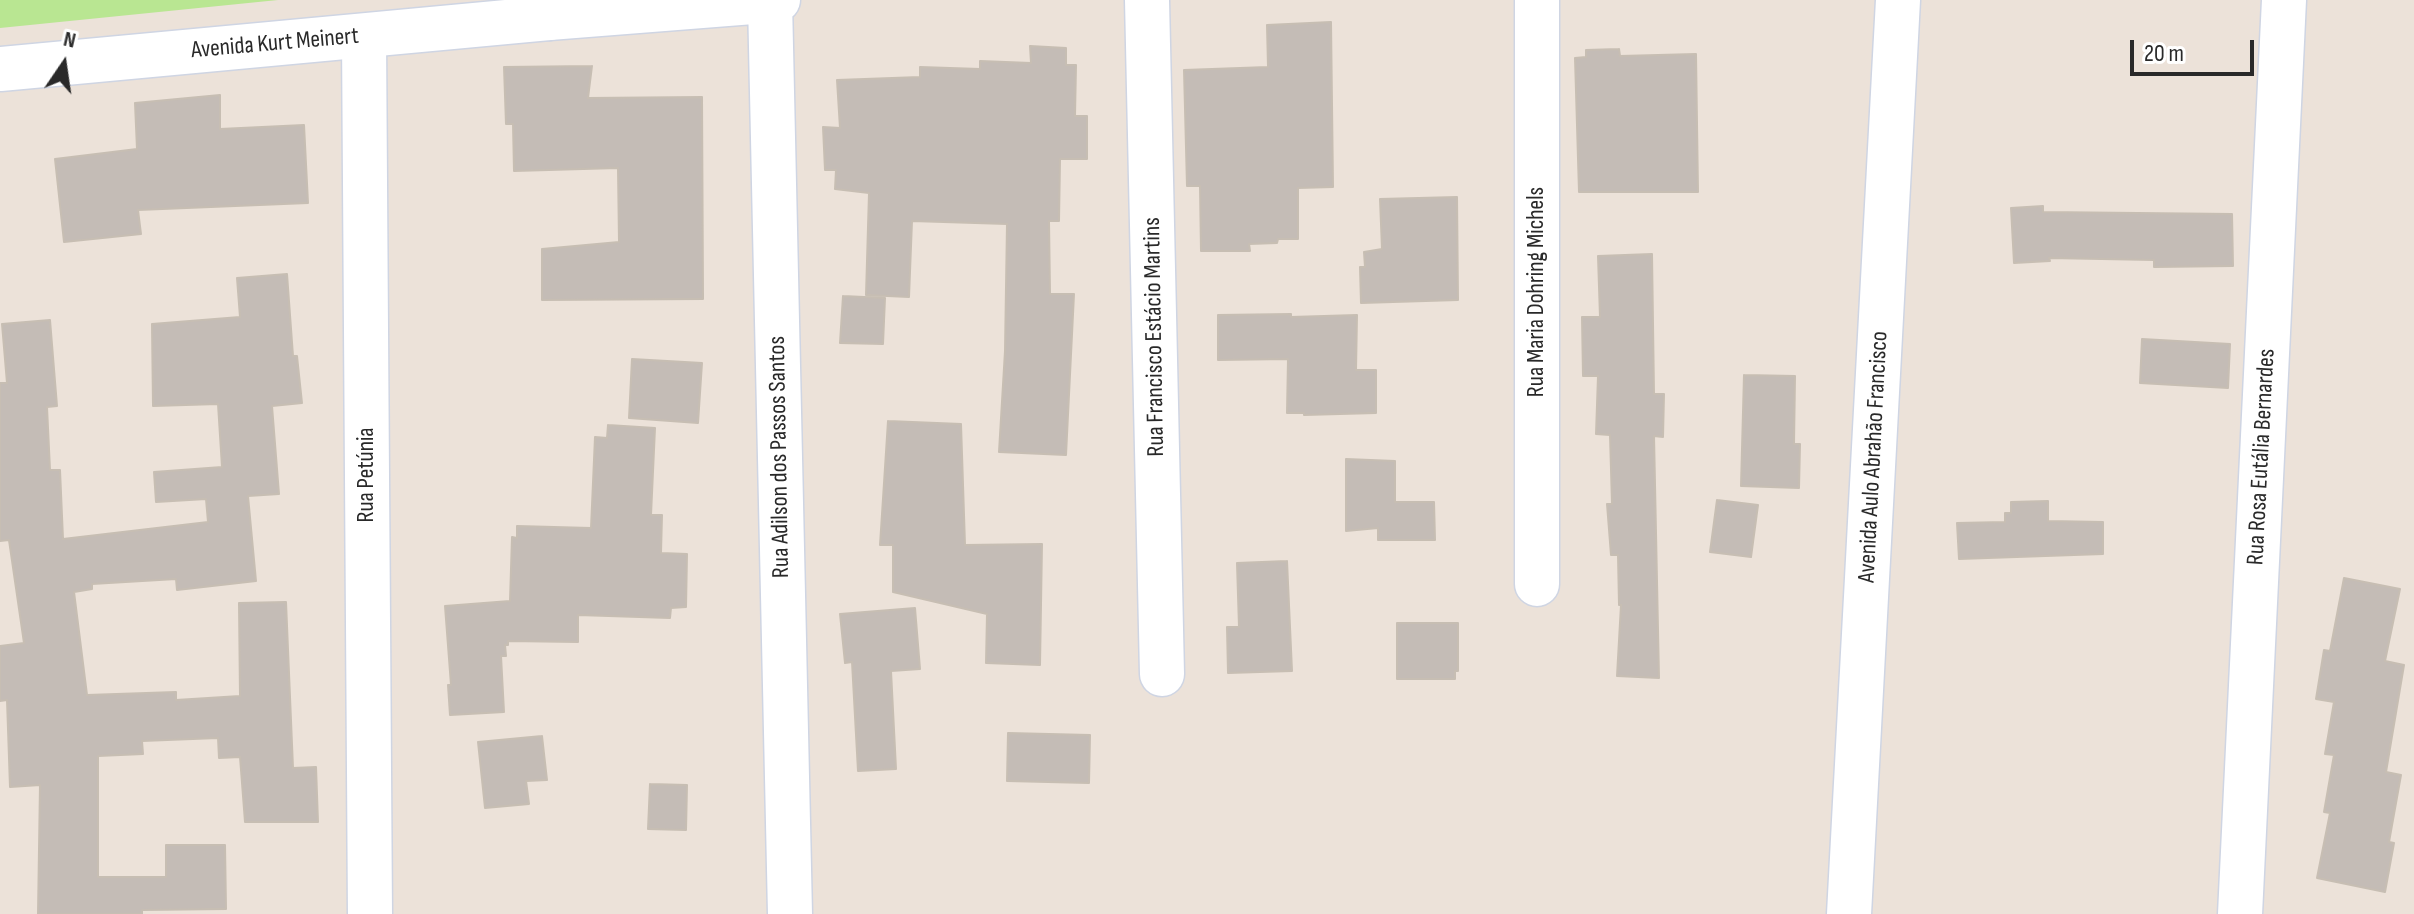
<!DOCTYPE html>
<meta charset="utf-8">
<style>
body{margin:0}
#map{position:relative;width:2414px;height:914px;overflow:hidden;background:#ece2d9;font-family:"Sofia Sans Condensed",sans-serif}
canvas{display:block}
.north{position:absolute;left:24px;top:24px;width:80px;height:80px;-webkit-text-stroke:6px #fff;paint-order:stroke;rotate:13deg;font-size:22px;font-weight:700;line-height:32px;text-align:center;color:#292929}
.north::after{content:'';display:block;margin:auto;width:28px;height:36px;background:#292929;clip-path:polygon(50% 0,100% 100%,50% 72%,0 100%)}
.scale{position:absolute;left:2130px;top:40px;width:124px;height:36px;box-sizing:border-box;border:4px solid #292929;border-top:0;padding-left:10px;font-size:24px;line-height:28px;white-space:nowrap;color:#292929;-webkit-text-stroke:6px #fff;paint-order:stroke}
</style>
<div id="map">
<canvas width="2414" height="914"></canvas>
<div class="north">N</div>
<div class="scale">20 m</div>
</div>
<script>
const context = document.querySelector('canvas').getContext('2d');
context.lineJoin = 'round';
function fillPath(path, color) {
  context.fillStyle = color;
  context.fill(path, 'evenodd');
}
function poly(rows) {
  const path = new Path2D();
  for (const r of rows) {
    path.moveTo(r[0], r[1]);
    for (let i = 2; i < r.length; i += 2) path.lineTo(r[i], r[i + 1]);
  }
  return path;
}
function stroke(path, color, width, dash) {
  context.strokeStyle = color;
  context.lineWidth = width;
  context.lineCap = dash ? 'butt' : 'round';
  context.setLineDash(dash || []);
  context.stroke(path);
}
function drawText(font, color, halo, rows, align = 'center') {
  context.font = font + ' "Sofia Sans Condensed",sans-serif';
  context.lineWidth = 7;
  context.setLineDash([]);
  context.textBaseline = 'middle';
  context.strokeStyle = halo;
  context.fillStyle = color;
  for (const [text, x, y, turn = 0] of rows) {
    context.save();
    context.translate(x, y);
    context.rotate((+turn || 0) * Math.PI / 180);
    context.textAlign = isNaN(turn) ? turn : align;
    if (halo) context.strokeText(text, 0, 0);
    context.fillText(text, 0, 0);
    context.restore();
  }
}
fillPath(poly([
 [0,0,278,0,0,28]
]), '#b9e692');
const building = poly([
 [1331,22,1333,187,1298,188,1298,239,1278,239,1277,243,1249,244,1250,251,1201,251,1200,186,1187,186,1184,70,1268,67,1267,25,1331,22],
 [1030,46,1066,48,1066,65,1076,65,1075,116,1087,116,1087,159,1060,159,1059,221,1049,221,1050,294,1074,294,1066,455,999,452,1005,351,1007,224,912,221,909,297,866,295,869,193,835,189,836,170,825,170,823,127,840,128,837,80,920,77,920,67,980,69,980,61,1031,63,1030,46],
 [1619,49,1620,56,1696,54,1698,192,1579,192,1575,58,1586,57,1586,50,1619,49],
 [592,66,588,98,702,97,703,299,542,300,542,249,619,242,618,168,514,171,513,124,506,124,504,67,592,66],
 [220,95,220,129,304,125,308,203,138,210,141,234,64,242,55,159,137,149,135,103,220,95],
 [1457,197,1458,300,1361,303,1360,267,1365,267,1364,252,1382,249,1380,199,1457,197],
 [2043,206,2043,212,2232,214,2233,266,2154,267,2154,260,2049,258,2050,261,2014,263,2011,208,2043,206],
 [1652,254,1654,394,1664,394,1663,437,1654,436,1659,678,1617,676,1621,605,1619,605,1618,555,1611,555,1607,504,1612,504,1610,435,1596,434,1598,376,1583,376,1582,317,1600,317,1598,256,1652,254],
 [287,274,293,356,297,356,302,403,272,406,279,494,248,496,256,581,177,590,176,579,92,584,92,589,74,592,87,695,176,692,176,700,240,696,239,603,286,602,293,768,316,767,318,822,245,822,240,757,219,758,218,738,142,741,143,754,98,756,98,877,166,877,166,845,225,845,226,909,142,910,142,914,38,914,40,785,10,787,7,700,0,701,0,646,24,643,9,540,0,541,0,383,7,383,2,324,50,320,57,406,47,407,50,470,60,470,63,539,208,522,206,499,156,502,154,472,222,467,218,404,153,406,152,324,240,317,237,278,287,274],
 [843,296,885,298,883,344,840,343,843,296],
 [1291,314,1291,317,1357,315,1356,370,1376,370,1376,413,1304,415,1304,413,1287,413,1288,359,1218,360,1218,315,1291,314],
 [2142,339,2230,344,2228,388,2140,383,2142,339],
 [632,359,702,363,698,423,629,418,632,359],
 [1744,375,1795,376,1794,444,1800,444,1799,488,1741,486,1744,375],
 [888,421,961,424,965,545,1042,544,1040,665,986,663,987,614,893,592,893,545,880,545,888,421],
 [608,425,655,428,651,515,662,515,661,553,687,554,686,607,671,608,670,618,578,615,578,642,508,641,508,645,505,645,506,656,501,656,504,712,450,715,448,685,451,685,445,606,510,601,512,537,517,538,517,526,591,528,595,437,607,438,608,425],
 [1346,459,1395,461,1395,502,1434,502,1435,540,1378,540,1378,528,1346,531,1346,459],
 [1717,500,1758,505,1751,557,1710,552,1717,500],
 [2048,501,2048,521,2103,522,2103,554,1959,559,1957,523,2005,522,2005,513,2011,513,2011,502,2048,501],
 [1287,561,1292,671,1228,673,1227,627,1239,627,1237,563,1287,561],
 [2344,578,2400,589,2385,661,2404,665,2386,772,2401,775,2389,842,2394,843,2385,892,2317,878,2330,813,2324,812,2334,755,2325,754,2334,702,2316,699,2324,650,2330,651,2344,578],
 [915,608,920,669,891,671,896,769,858,771,852,662,845,663,840,614,915,608],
 [1397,623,1458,623,1458,671,1455,671,1455,679,1397,679,1397,623],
 [1008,733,1090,735,1089,783,1007,781,1008,733],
 [542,736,547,780,526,781,529,804,485,808,478,742,542,736],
 [650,784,687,785,686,830,648,829,650,784]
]);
fillPath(building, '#c4bcb6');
stroke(building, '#c7beb3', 2);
const minor = poly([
 [1147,0,1162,674],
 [1537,0,1537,584],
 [770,1,790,914],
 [549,18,778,0],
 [364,36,370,914],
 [1849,914,1898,0],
 [2240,914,2284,0]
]);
const secondary = poly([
 [0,69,549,18]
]);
stroke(minor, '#cfd5e3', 47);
stroke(secondary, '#cfd5e3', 47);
stroke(minor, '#fff', 44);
stroke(secondary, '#fff', 44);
drawText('24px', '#292929', '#fff', [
 ["Avenida Kurt Meinert",275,44,-5],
 ["Rua Maria Dohring Michels",1537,292,-90],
 ["Rua Francisco Estácio Martins",1155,337,-91],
 ["Rua Adilson dos Passos Santos",780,457,-91],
 ["Avenida Aulo Abrahão Francisco",1874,457,-87],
 ["Rua Rosa Eutália Bernardes",2262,457,-87],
 ["Rua Petúnia",367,475,-90]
]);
</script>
